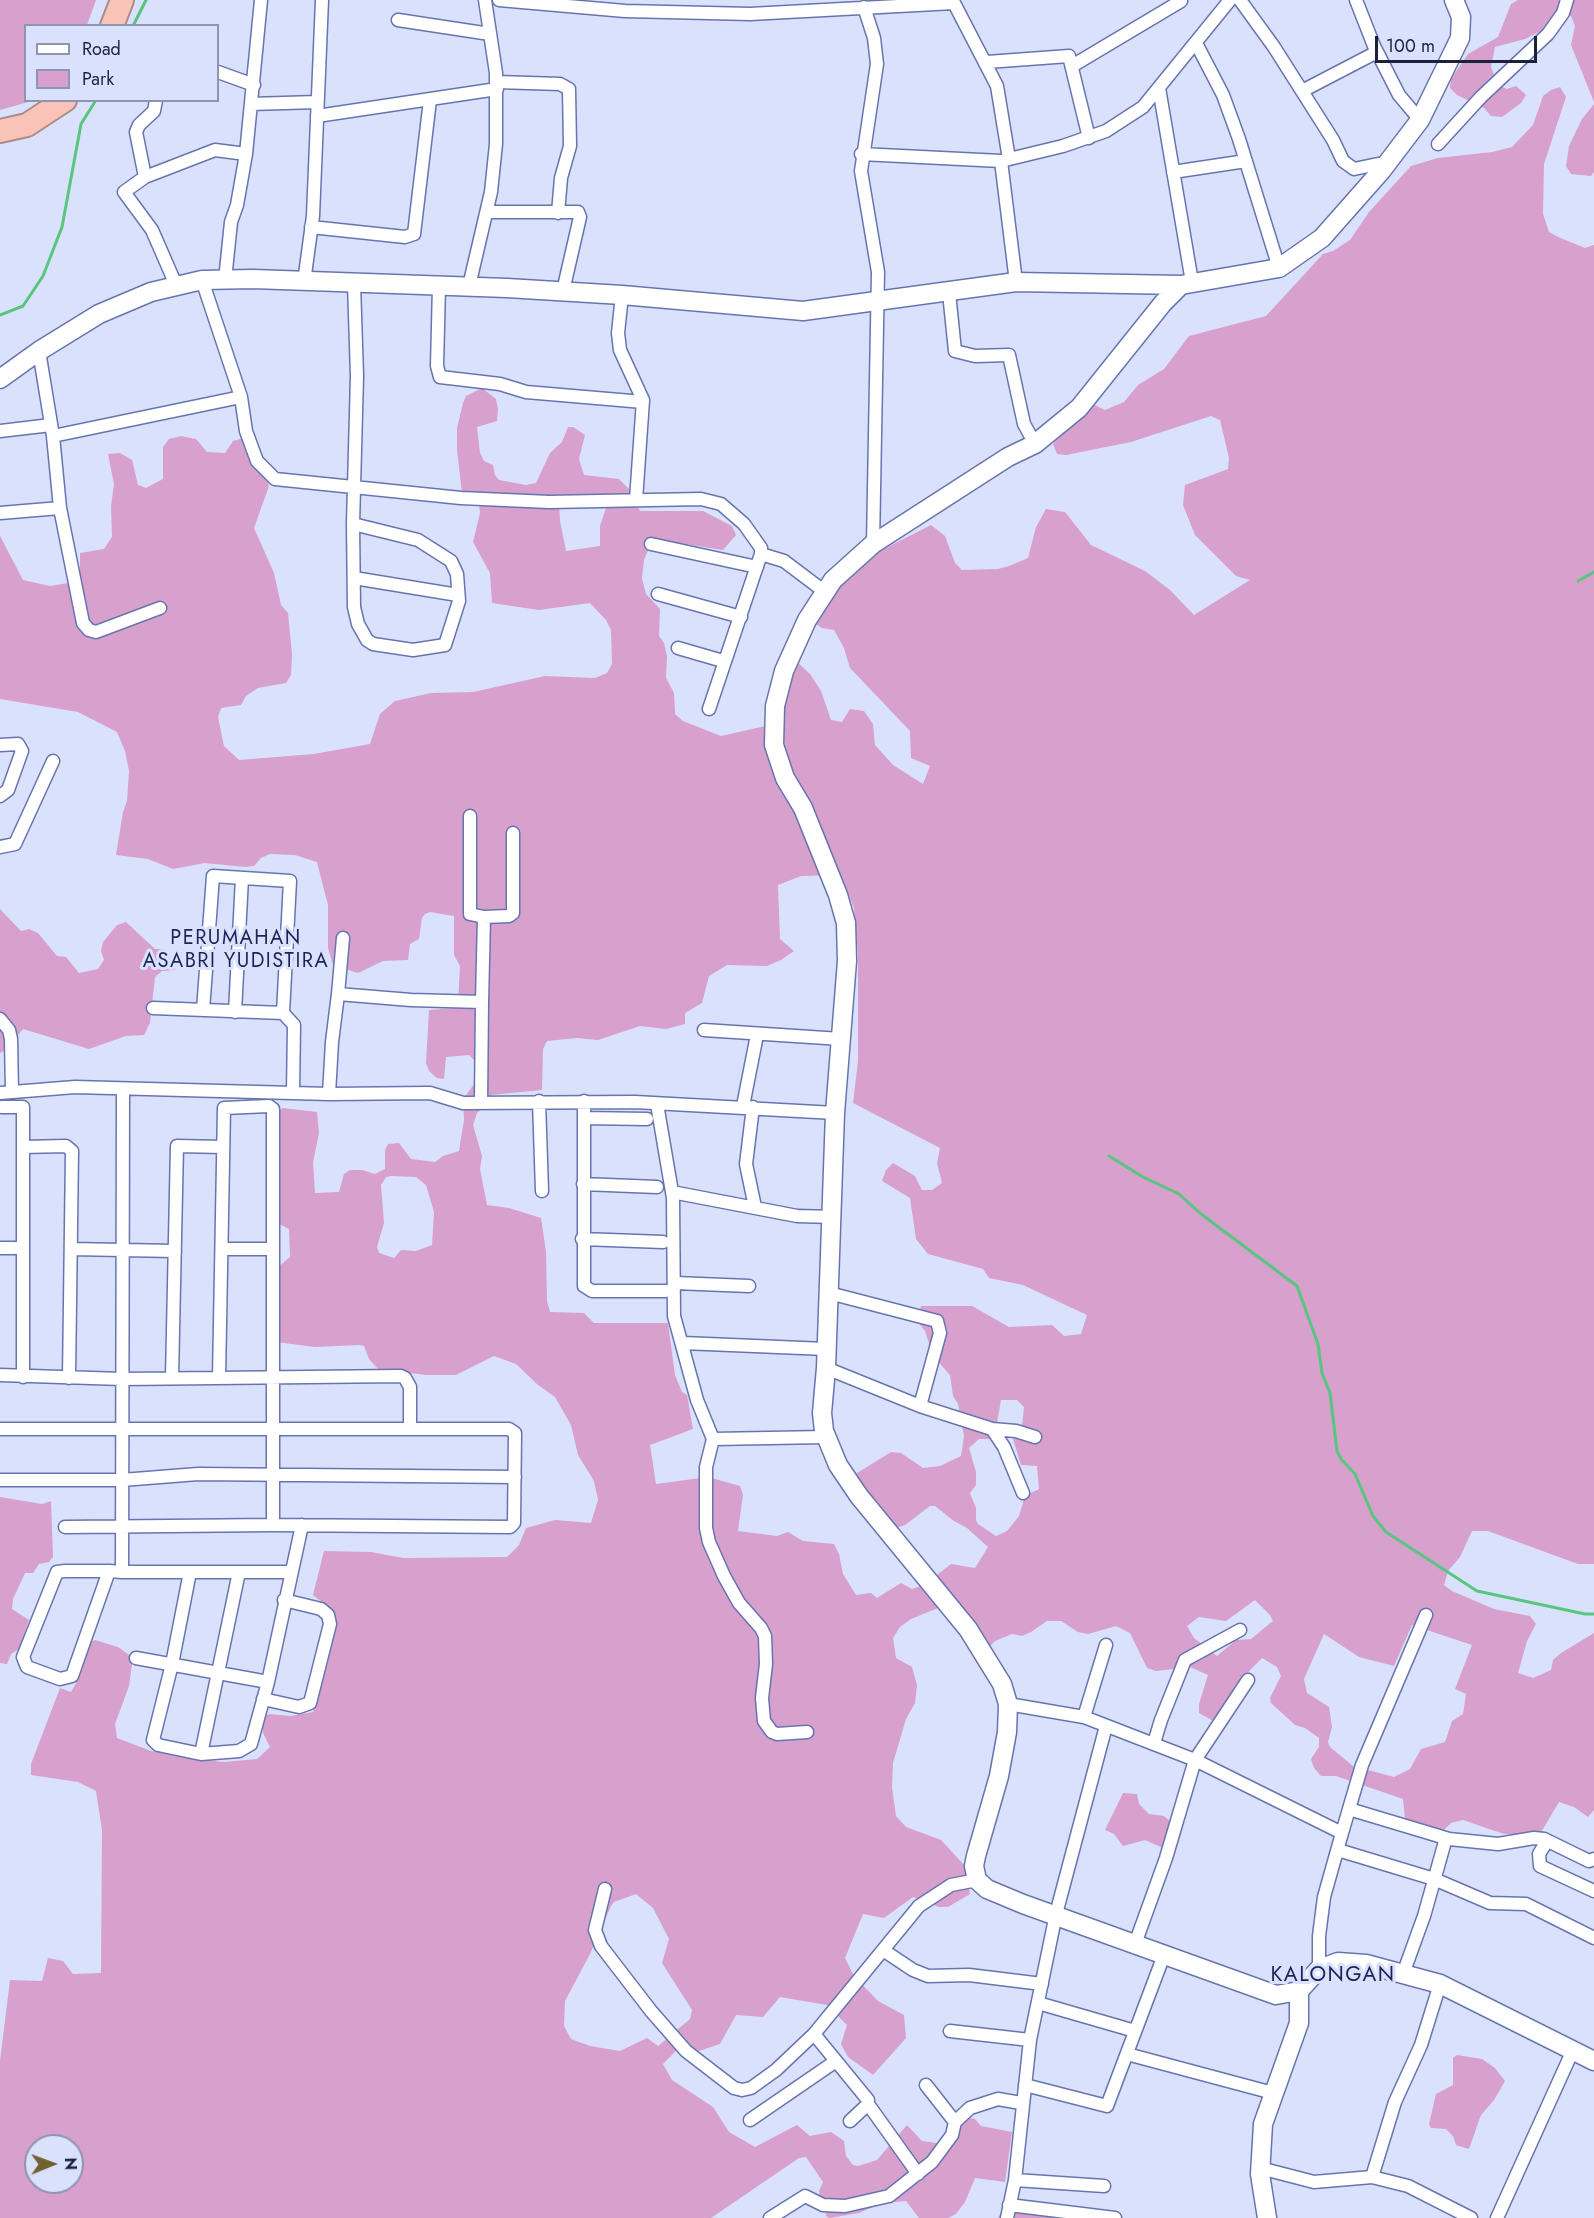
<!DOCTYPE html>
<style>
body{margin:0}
#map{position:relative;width:1594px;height:2218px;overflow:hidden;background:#dae1fc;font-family:Jost,sans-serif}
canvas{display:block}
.legend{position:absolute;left:24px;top:24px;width:195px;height:78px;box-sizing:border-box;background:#dae1fc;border:2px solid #8e95ae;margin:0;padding:8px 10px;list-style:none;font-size:18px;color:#1d223a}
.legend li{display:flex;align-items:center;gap:12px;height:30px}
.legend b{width:30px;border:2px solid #8e95ae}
.north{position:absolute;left:24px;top:2134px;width:60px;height:60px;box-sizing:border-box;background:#dae1fc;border:2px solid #8e95ae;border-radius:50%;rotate:89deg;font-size:16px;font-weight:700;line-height:24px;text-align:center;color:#1d223a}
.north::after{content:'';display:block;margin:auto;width:21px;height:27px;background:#71622f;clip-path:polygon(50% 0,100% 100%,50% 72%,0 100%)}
.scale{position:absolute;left:1375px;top:36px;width:162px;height:27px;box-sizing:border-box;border:3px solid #1d223a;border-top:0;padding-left:8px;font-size:18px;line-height:21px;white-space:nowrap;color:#1d223a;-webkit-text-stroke:4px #dae1fc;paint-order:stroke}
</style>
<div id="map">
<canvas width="1594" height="2218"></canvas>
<ul class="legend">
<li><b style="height:8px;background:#fff"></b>Road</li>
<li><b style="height:16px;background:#d7a0cd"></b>Park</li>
</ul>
<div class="north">N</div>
<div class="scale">100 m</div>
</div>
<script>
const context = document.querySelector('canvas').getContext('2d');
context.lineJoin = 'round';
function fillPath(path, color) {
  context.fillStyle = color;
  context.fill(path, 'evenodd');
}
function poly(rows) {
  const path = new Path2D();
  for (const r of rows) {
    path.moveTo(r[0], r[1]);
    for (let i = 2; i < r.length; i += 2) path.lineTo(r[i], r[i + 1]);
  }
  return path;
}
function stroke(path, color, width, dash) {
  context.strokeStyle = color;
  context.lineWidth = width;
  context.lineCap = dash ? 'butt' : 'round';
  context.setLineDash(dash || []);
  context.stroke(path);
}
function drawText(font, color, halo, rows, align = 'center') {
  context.font = font + ' Jost,sans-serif';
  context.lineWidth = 6;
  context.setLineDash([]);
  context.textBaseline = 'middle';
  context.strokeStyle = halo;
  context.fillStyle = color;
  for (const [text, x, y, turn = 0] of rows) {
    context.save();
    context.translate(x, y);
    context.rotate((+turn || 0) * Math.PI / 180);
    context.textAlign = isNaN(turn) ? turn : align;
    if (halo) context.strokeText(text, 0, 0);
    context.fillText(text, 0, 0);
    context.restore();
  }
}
fillPath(poly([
 [0,0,96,0,87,25,26,26,26,100,32,101,0,110],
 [1518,0,1594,0,1594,102,1571,45,1575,26,1571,16,1562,16,1547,28,1525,39,1495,47,1491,67,1498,85,1507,89,1516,86,1526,95,1521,103,1502,117,1491,116,1484,108,1457,95,1450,88,1451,79,1468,54,1498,37,1511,4],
 [1560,87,1566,97,1544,164,1543,214,1549,232,1558,237,1585,248,1594,245,1594,1564,1578,1564,1488,1531,1472,1531,1460,1557,1448,1571,1444,1585,1452,1591,1494,1609,1530,1616,1536,1624,1527,1641,1518,1673,1533,1678,1551,1670,1553,1660,1561,1653,1594,1633,1594,1810,1588,1817,1574,1807,1559,1802,1540,1834,1504,1834,1463,1820,1451,1823,1443,1831,1405,1819,1403,1799,1336,1776,1321,1776,1314,1768,1311,1759,1319,1747,1319,1738,1305,1728,1295,1725,1271,1703,1270,1698,1281,1676,1277,1667,1262,1658,1250,1670,1215,1722,1199,1713,1199,1704,1208,1675,1181,1663,1174,1669,1156,1671,1147,1668,1130,1633,1116,1626,1088,1634,1078,1632,1061,1621,1047,1621,1031,1632,1022,1636,1012,1634,995,1641,986,1650,943,1606,911,1619,900,1627,893,1638,896,1658,912,1667,917,1685,915,1703,906,1719,893,1763,892,1787,896,1816,906,1827,941,1840,966,1867,970,1894,948,1907,939,1907,913,1897,884,1918,863,1914,845,1958,854,1976,878,2001,904,2015,906,2038,873,2075,848,2057,841,2044,847,2025,827,2005,780,1997,763,2017,736,2015,720,2044,693,2053,686,2041,663,2064,672,2080,713,2107,729,2132,755,2147,797,2125,810,2136,831,2132,844,2141,846,2156,853,2165,858,2166,877,2160,907,2125,922,2141,951,2145,962,2125,970,2118,975,2119,981,2126,1012,2132,1005,2182,975,2178,965,2202,956,2214,948,2218,919,2218,906,2201,882,2203,859,2213,830,2218,827,2217,820,2197,819,2191,823,2182,806,2157,799,2158,711,2218,0,2218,0,2061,10,1980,42,1981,48,1958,63,1961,73,1974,101,1973,102,1830,96,1791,78,1782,31,1775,31,1764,60,1688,71,1692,79,1678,91,1642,95,1640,118,1647,129,1655,132,1664,129,1686,115,1724,117,1738,151,1751,192,1759,224,1762,257,1759,270,1747,263,1733,261,1720,264,1716,269,1714,291,1716,313,1712,336,1619,330,1609,313,1595,324,1551,371,1552,403,1558,507,1557,519,1545,526,1528,555,1520,591,1523,598,1500,594,1481,578,1455,571,1425,555,1397,538,1385,516,1364,494,1356,456,1375,426,1375,378,1369,369,1359,364,1346,360,1345,315,1347,276,1342,278,1267,290,1257,289,1229,277,1223,278,1111,283,1108,317,1112,319,1133,313,1162,315,1193,339,1192,344,1174,350,1170,362,1170,375,1174,385,1169,385,1150,388,1144,399,1143,411,1159,435,1162,443,1156,459,1151,464,1120,463,1099,475,1083,476,1062,469,1055,446,1057,444,1079,437,1078,429,1071,426,1063,429,1010,455,1008,458,1003,460,966,454,955,454,916,430,912,425,914,422,918,419,939,410,944,408,960,383,961,358,973,333,965,328,948,328,905,317,862,295,855,270,854,261,858,254,866,245,867,205,863,173,869,148,859,116,855,123,812,127,801,129,771,125,751,117,732,78,712,0,699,0,536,23,580,50,586,80,581,80,553,104,549,112,537,111,506,114,484,108,454,120,453,132,460,138,485,146,488,163,479,163,447,169,439,181,436,196,439,207,452,225,453,233,441,244,438,262,467,269,486,254,528,274,573,281,605,288,613,292,654,291,675,286,683,258,688,246,696,241,705,221,708,218,717,224,746,239,760,314,754,370,744,380,714,395,701,431,693,473,692,545,676,595,678,607,673,612,664,611,630,606,620,590,603,539,610,492,603,490,573,473,542,480,513,479,504,462,493,457,450,457,428,463,403,466,396,482,388,496,399,498,409,497,421,477,427,480,453,484,461,493,465,495,475,499,480,526,485,536,483,550,453,562,442,568,427,573,427,585,435,579,459,584,475,619,479,630,490,640,511,703,511,732,526,736,535,723,550,653,539,644,560,642,578,646,594,660,609,659,636,664,643,667,656,666,678,674,693,675,714,683,721,721,736,779,723,786,687,796,661,810,674,821,691,831,720,842,722,850,709,864,711,873,724,875,745,893,765,923,784,930,766,911,758,910,731,850,668,844,648,834,630,822,628,813,622,831,591,872,555,931,525,945,536,955,563,962,570,998,569,1009,566,1028,558,1036,527,1046,509,1065,512,1091,545,1145,571,1170,590,1194,615,1250,580,1236,576,1195,535,1183,505,1185,485,1228,469,1229,458,1220,420,1211,416,1131,442,1066,455,1057,454,1053,444,1091,403,1105,410,1124,402,1138,385,1164,369,1189,336,1266,316,1323,254,1333,251,1350,240,1369,212,1411,166,1438,158,1492,152,1512,147,1533,125,1543,96,1551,90],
 [562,494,607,505,600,526,600,546,566,551,560,521,559,501],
 [841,875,854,908,858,954,858,1061,853,1103,940,1148,937,1163,942,1183,932,1190,922,1190,915,1176,893,1163,886,1170,882,1181,910,1198,916,1239,928,1254,983,1269,989,1278,1023,1285,1087,1315,1081,1334,1064,1336,1052,1325,1009,1327,972,1306,921,1306,918,1322,925,1331,933,1356,950,1375,953,1396,958,1404,964,1436,961,1456,940,1466,923,1468,901,1453,891,1452,854,1475,896,1528,905,1525,930,1506,935,1506,954,1521,967,1528,988,1547,975,1568,951,1564,924,1585,912,1589,901,1583,877,1598,871,1593,856,1595,843,1574,839,1554,834,1544,803,1541,788,1532,777,1536,738,1531,743,1495,740,1486,708,1477,656,1484,650,1445,693,1429,687,1395,682,1392,675,1375,668,1323,594,1323,584,1313,550,1312,547,1301,546,1252,541,1218,509,1208,487,1205,480,1169,482,1156,473,1125,477,1113,484,1107,491,1095,542,1090,543,1049,547,1041,577,1038,598,1040,640,1026,666,1029,685,1024,685,1013,702,1003,709,976,727,965,767,966,781,960,794,951,780,939,778,885,801,876],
 [391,1176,416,1177,426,1185,434,1212,432,1245,416,1251,401,1250,394,1258,379,1253,377,1247,384,1223,381,1185,386,1177],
 [1001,1400,1017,1400,1024,1407,1022,1427,1013,1439,1021,1465,1037,1466,1039,1489,1025,1496,1019,1516,1007,1531,996,1536,978,1524,976,1520,976,1508,970,1493,976,1485,976,1472,969,1448,979,1439,989,1439,997,1423],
 [1255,1600,1270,1615,1273,1621,1251,1639,1236,1640,1217,1656,1194,1638,1187,1626,1199,1617,1226,1621],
 [1412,1625,1472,1645,1455,1689,1466,1694,1463,1714,1452,1721,1445,1742,1421,1749,1410,1769,1394,1777,1353,1766,1330,1747,1328,1742,1332,1727,1329,1707,1307,1693,1304,1679,1324,1634,1359,1657,1394,1666],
 [636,1894,653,1908,669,1939,662,1963,692,2010,690,2019,658,2046,647,2038,620,2051,590,2046,571,2039,564,2026,565,2001,590,1954,611,1906,614,1902],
 [36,2146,72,2146,72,2182,36,2182],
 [1594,104,1594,172,1591,176,1571,174,1566,166,1569,146,1582,119],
 [0,909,21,931,29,929,38,933,57,956,66,957,79,973,98,969,104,960,101,951,103,942,117,925,126,922,155,949,165,949,175,970,162,971,155,977,150,1023,144,1035,126,1036,89,1049,23,1029,7,1049,0,1053],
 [0,1497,42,1504,51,1501,53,1557,49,1562,39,1564,33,1573,25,1573,13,1599,12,1609,29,1620,19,1649,11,1654,7,1664,0,1663],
 [1123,1793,1137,1794,1139,1804,1149,1814,1164,1816,1172,1823,1163,1848,1145,1840,1123,1846,1114,1834,1105,1830],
 [1457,2055,1482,2059,1495,2068,1505,2081,1494,2100,1481,2115,1469,2149,1456,2145,1453,2136,1446,2129,1431,2128,1429,2124,1436,2094,1453,2085,1453,2058],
 [1004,2208,1074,2218,998,2218]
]), '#d7a0cd');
stroke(poly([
 [133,26,146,0],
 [0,315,23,306,43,276,62,227,81,124,96,100],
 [1578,581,1594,572],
 [1109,1156,1143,1177,1179,1194,1201,1214,1297,1286,1318,1344,1322,1373,1330,1393,1337,1451,1341,1459,1355,1474,1373,1516,1386,1532,1477,1591,1585,1614,1594,1614]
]), '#58c67f', 3);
const street = poly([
 [499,0,625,11,750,14,954,3,997,86,1009,159],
 [1240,0,1274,47,1333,140,1343,161,1354,169,1378,164,1384,167],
 [1356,0,1374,46,1399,95,1420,120],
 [864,7,874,38,877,64,861,171,878,272,873,544],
 [398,20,490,34],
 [1197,45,1223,95,1239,139,1279,268],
 [987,62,1069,56,1089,138],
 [1072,66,1181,1],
 [218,72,254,85],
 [497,82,560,84,569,89,570,146,561,178,558,213],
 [1159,88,1192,282],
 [1302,91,1377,52],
 [251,104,317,102],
 [317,116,497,89],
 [1438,144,1481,97,1548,34,1563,13,1567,0],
 [861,154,1001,161,1063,146,1106,131,1143,107,1230,0],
 [1001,161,1016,282],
 [1173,172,1246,161],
 [145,177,136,132,139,125,154,111,156,100],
 [487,212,578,212,580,217,563,291],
 [311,227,405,237,414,234,430,100],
 [225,280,231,222,237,205,246,154,261,0],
 [304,282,313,216,322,0],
 [176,285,152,230,124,192,145,177,215,150,246,154],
 [439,286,437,366,440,377,500,384,526,392,643,402],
 [469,286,491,192,496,144,496,73,485,0],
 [949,293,955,351,975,356,1009,355,1024,424,1035,444],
 [622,295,618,333,620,350,643,400,636,500],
 [39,351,53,436,60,508,83,623,89,630,96,632,160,608],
 [241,397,246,431,257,461,275,479,461,498,549,502,701,499,721,504,744,524,761,548,761,554],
 [0,431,51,425],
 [53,436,241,397,202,280],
 [0,513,60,508],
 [353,524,354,607,358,624,367,640,373,644,413,650,445,645,459,601,457,574,451,561,418,540,353,524,357,376,354,284],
 [651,544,757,567],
 [354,578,458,595],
 [658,594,741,617],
 [678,648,723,661],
 [709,709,761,554,784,561,825,592],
 [0,745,18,744,22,751,8,790,0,796],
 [470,816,470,914,484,917],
 [0,847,15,844,53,761],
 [338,994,343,938],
 [482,1002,484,917,509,916,513,913,513,833],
 [153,1008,283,1013,294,1025,293,1093],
 [203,1010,213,876,290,881,283,1013],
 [235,1012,242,878],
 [0,1019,9,1030,11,1039,12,1092],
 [704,1030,841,1039],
 [123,1089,122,1572,289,1572],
 [0,1093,75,1087,329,1094,430,1093,463,1103,635,1102,835,1113],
 [329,1094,332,1042,338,994,411,1000,482,1002,481,1103],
 [539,1101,542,1191],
 [584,1101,584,1286,592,1291,666,1291],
 [657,1104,673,1198,674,1316,697,1400,713,1439,825,1437],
 [743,1106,757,1035],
 [2,1107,23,1107,23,1377],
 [753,1107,746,1164,755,1207],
 [584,1118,647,1119],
 [23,1147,66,1146,72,1151,69,1378],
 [583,1184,657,1187],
 [672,1192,797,1216,833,1217],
 [582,1239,663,1242],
 [0,1248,23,1248],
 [71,1249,175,1251],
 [223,1249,272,1249],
 [675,1283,749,1286],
 [829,1293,937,1321,940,1333,920,1406],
 [683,1343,826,1349],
 [826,1368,920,1406,992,1429,1004,1447,1023,1493],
 [0,1375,122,1379,401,1376,405,1378,410,1387,410,1429],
 [172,1377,177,1146,223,1147],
 [219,1378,224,1108,269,1106,273,1109,273,1525],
 [0,1429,509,1429,515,1433,514,1523,510,1527,273,1525,65,1527],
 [992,1429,1016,1431,1035,1437],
 [713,1439,706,1467,706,1528,709,1542,724,1576,739,1603,761,1628,765,1636,766,1664,762,1698,764,1721,772,1732,777,1734,807,1732],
 [0,1480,122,1480,198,1474,515,1477],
 [109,1571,72,1676,60,1679,27,1667,23,1657,57,1572,65,1571,109,1571,122,1572],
 [190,1572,172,1664,153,1740,158,1745,201,1754,239,1751,251,1744,268,1682,302,1525],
 [136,1658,268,1682],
 [1248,1680,1195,1760,1342,1833,1324,1897,1319,1936,1319,1969],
 [263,1699,299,1707,310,1703,330,1624,328,1615,321,1609,284,1600],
 [1008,1704,1084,1717,1195,1760,1166,1858,1135,1944],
 [1084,1717,1106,1645],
 [1154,1743,1161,1720,1185,1660,1240,1630],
 [201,1754,239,1572],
 [1349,1809,1362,1765,1426,1615],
 [1342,1833,1349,1809,1449,1839,1498,1844,1534,1838,1544,1839,1589,1861,1594,1859],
 [1547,1841,1539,1854,1540,1866,1594,1891],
 [1338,1850,1434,1879,1490,1903,1526,1904,1594,1938],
 [605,1889,595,1930,601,1946,651,2011,686,2051,734,2088,742,2090,751,2088,776,2070,814,2034,919,1906,951,1885,977,1880],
 [883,1950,913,1970,928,1976,969,1975,1042,1984],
 [1403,1974,1424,1916,1446,1838],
 [1038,2003,1135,2031],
 [950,2031,1030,2040],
 [814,2034,868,2100,867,2105,850,2121],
 [1127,2054,1273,2093],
 [926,2085,955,2122],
 [1025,2085,1107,2106,1164,1955],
 [868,2104,918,2174],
 [750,2120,836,2061],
 [1260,2168,1314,2182,1372,2177,1395,2102,1421,2045,1440,1984],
 [1372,2177,1408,2186,1471,2218],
 [1015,2180,1104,2186],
 [1009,2205,1115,2218],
 [770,2218,805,2196,823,2205,845,2206,889,2196,932,2162,952,2135,955,2122,970,2108,998,2099,1021,2103],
 [1007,2218,1015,2180,1030,2040,1056,1914,1106,1726],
 [1497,2218,1573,2050]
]);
const secondary = poly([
 [1454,0,1461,17,1460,38,1420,120,1382,170,1322,238,1279,268,1181,285,1163,303,1079,408,1035,444,1008,457,873,544,833,580,807,620,784,671,775,706,774,745,785,778,803,808,838,895,846,923,847,961,835,1113,826,1368,822,1413,824,1431,838,1465,859,1496,968,1629,1002,1684,1008,1704,1007,1732,999,1776,976,1856,974,1866,977,1880,987,1889,1023,1904,1276,1995,1299,1991,1319,1969,1338,1962,1366,1964,1440,1984,1594,2061],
 [0,379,39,351,99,314,151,292,202,280,253,279,507,288,622,295,803,311,1016,282,1181,285],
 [1267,2218,1260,2174,1263,2124,1299,2023,1299,1991]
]);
const highway = poly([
 [112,26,122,0],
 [0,131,27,125,65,100]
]);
stroke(street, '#6775af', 15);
stroke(secondary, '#6775af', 21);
stroke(highway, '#ac8b8b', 26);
stroke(street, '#fff', 12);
stroke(secondary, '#fff', 18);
stroke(highway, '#f9c3b7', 22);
context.letterSpacing = '1.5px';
drawText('20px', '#1c2357', '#dae1fc', [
 ["PERUMAHAN",236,939],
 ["ASABRI YUDISTIRA",236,962]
]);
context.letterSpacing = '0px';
context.letterSpacing = '1.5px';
drawText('21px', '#1c2357', '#dae1fc', [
 ["KALONGAN",1333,1976]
]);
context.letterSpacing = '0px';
</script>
